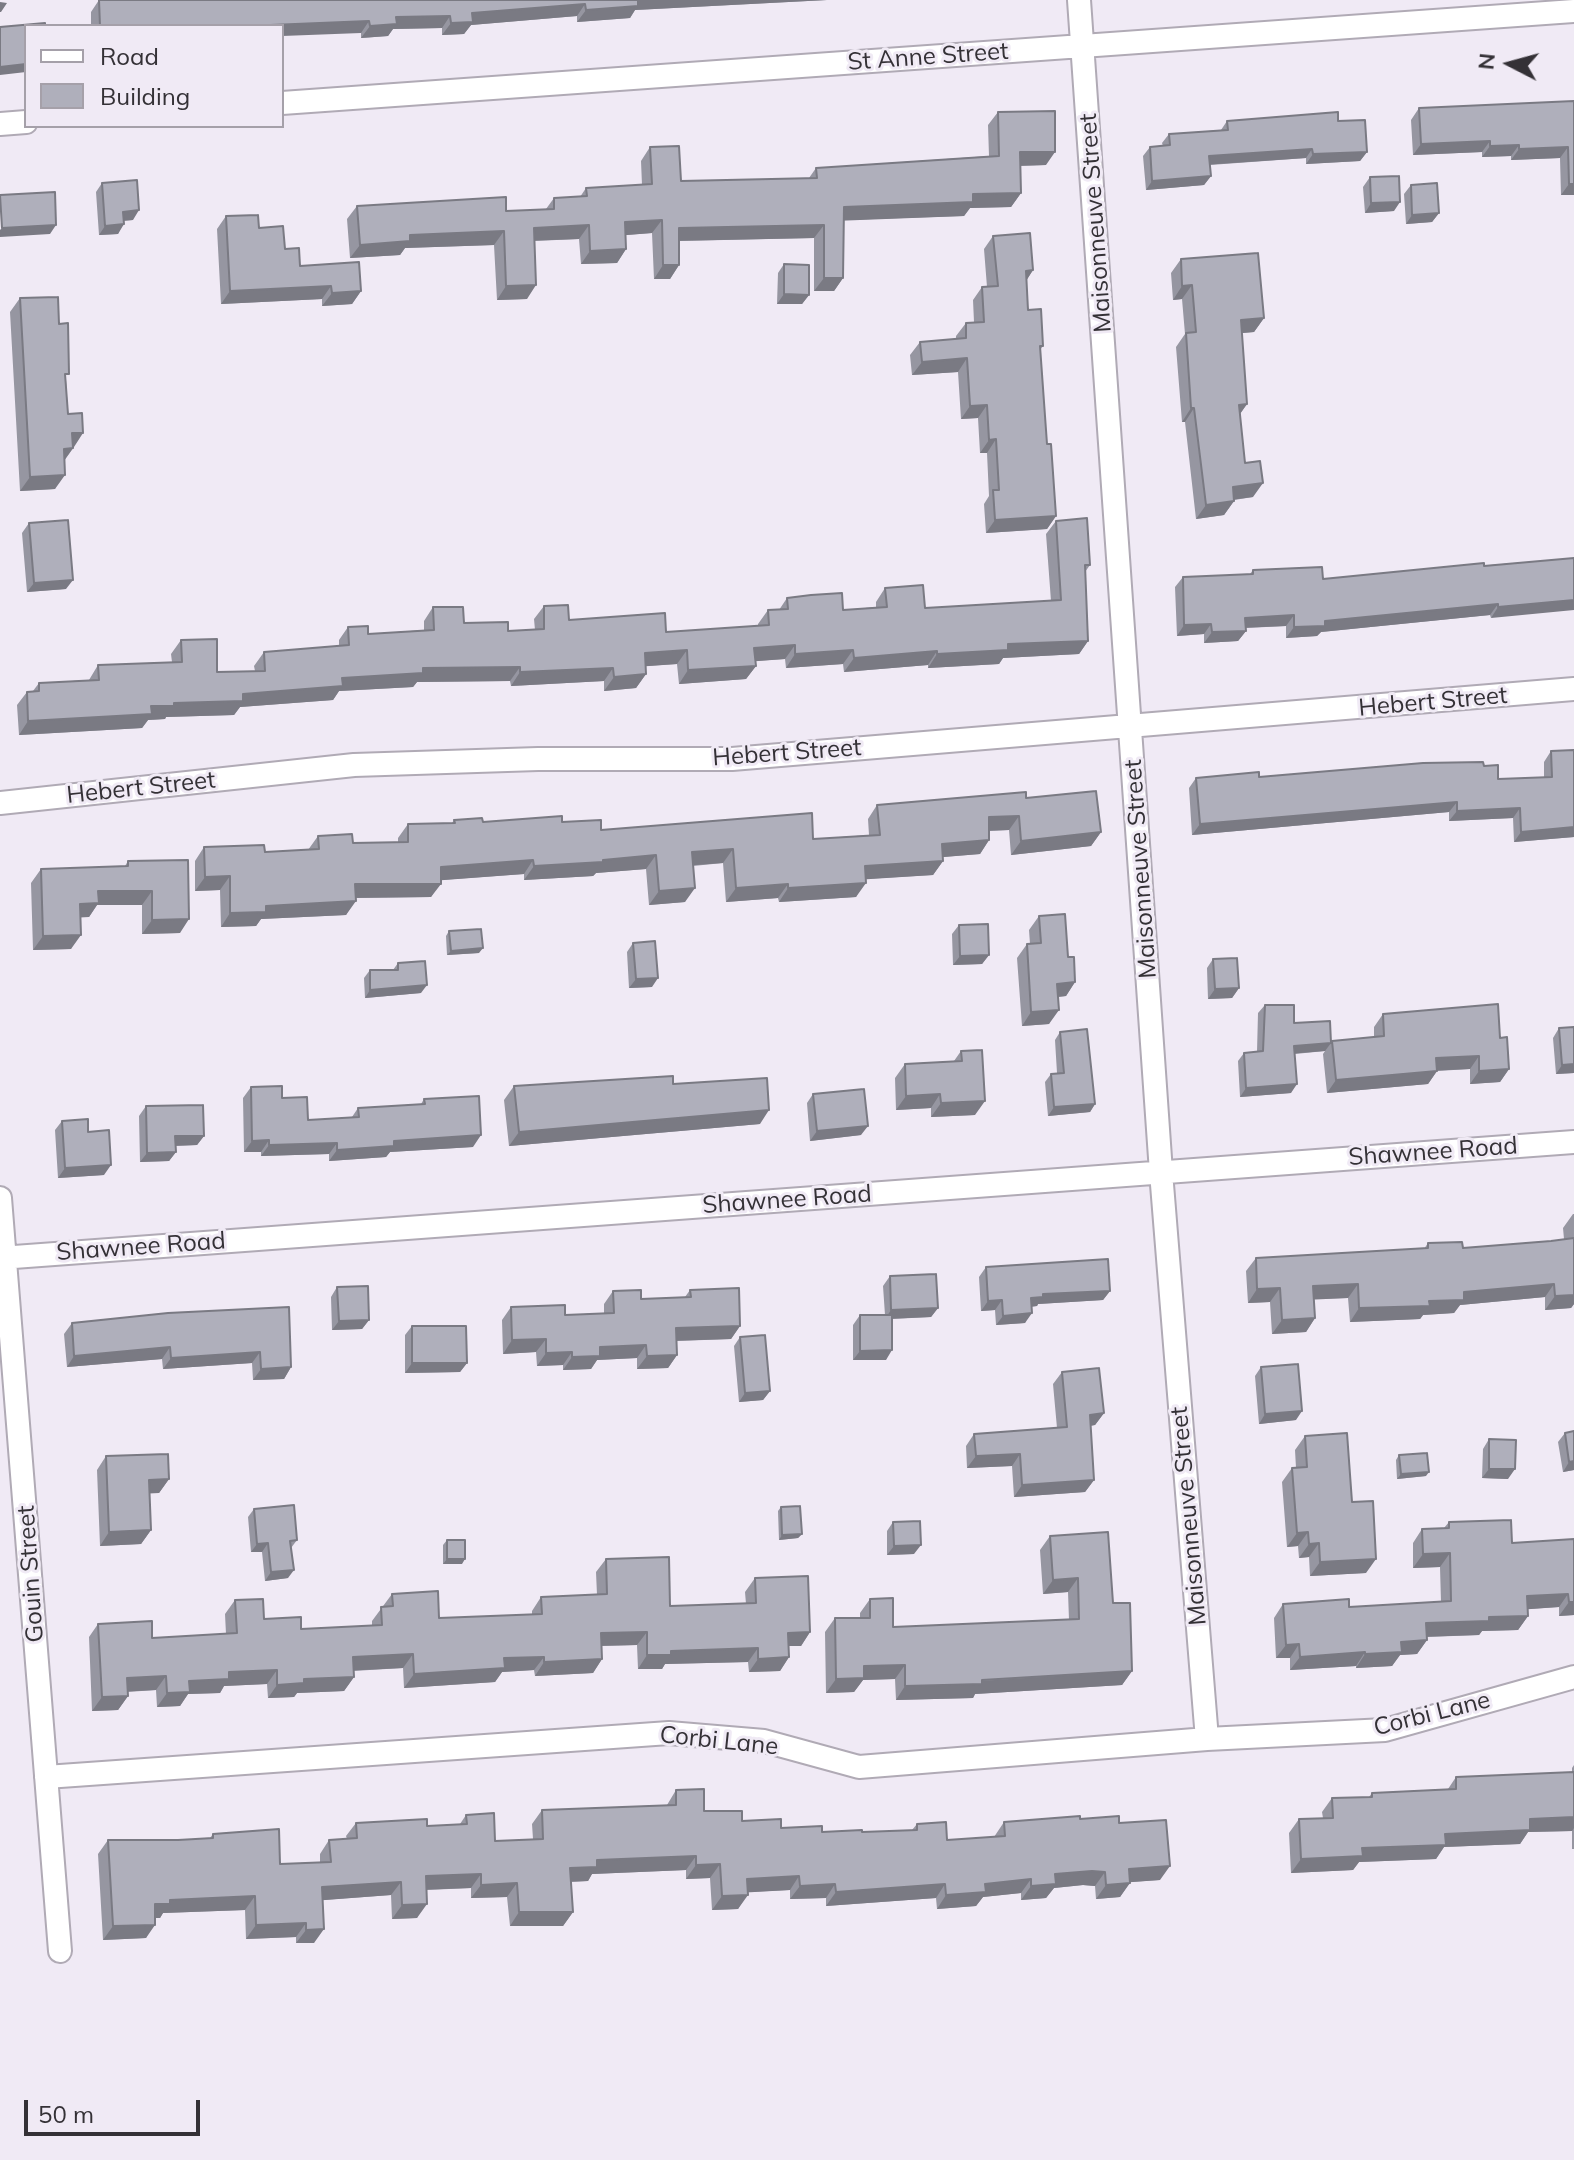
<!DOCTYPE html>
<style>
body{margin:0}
#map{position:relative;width:1574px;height:2160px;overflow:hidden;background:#f0eaf5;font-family:Mulish,sans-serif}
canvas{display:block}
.legend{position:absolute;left:24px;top:24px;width:260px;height:104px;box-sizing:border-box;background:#f0eaf5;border:2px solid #a5a0a9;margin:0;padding:10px 14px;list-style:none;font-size:24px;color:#343136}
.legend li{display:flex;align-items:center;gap:16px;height:40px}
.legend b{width:40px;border:2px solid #a5a0a9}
.north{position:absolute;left:1470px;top:24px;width:80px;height:80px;-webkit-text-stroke:6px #f0eaf5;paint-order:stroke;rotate:276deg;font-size:22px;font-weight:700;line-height:32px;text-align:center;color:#343136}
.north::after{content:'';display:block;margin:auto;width:28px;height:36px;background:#343136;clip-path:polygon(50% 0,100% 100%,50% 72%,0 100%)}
.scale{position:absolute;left:24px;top:2100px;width:176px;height:36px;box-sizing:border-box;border:4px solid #343136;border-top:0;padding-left:10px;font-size:24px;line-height:28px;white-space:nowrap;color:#343136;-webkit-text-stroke:6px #f0eaf5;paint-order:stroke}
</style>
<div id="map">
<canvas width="1574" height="2160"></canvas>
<ul class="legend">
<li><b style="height:10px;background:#fff"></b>Road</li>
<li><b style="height:22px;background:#afafbb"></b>Building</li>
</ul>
<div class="north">N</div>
<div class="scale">50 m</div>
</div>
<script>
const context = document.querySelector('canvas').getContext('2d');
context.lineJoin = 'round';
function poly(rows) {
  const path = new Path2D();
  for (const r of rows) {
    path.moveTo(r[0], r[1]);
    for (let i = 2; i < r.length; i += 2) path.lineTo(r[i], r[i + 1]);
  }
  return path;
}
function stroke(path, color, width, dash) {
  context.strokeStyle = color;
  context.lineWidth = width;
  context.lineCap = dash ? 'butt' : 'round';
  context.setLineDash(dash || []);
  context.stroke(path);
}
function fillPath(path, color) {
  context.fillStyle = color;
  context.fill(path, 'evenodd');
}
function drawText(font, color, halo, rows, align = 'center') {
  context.font = font + ' Mulish,sans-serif';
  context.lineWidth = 6;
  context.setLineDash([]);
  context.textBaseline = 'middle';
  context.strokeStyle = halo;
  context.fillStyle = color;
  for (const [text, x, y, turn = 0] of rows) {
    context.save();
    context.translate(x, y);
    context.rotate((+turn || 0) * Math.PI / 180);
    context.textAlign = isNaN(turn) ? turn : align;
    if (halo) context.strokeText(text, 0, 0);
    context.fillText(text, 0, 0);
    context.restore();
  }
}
const minor = poly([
 [1079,0,1161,1172,1207,1739],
 [282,103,1574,11],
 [0,124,26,122],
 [0,803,354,765,538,759,732,759,1574,689],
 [0,1198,60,1951],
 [0,1258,1574,1142],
 [46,1777,669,1733,764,1741,859,1767,1207,1739,1385,1730,1574,1677]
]);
stroke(minor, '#b0aab5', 26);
stroke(minor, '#fff', 22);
fillPath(poly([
 [99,0,827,0,635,10,630,18,577,22,577,16,471,25,464,34,442,35,442,28,393,29,388,36,361,38,361,33,282,26,91,26,91,12],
 [1574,101,1574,195,1561,195,1560,158,1511,160,1511,156,1482,157,1482,152,1413,155,1411,120,1419,108],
 [998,112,1046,165,1020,166,1021,193,1011,207,970,208,964,216,844,220,843,278,834,291,814,291,814,238,679,241,679,265,670,279,654,279,652,233,625,235,626,249,617,263,581,264,579,239,534,241,527,299,497,300,494,245,405,248,400,255,350,258,347,219,357,206,506,211,546,209,554,198,580,197,586,188,642,185,641,161,650,147,681,181,809,178,816,168,989,156,988,125],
 [1227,121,1338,121,1367,152,1360,161,1306,164,1306,158,1210,165,1211,176,1204,185,1146,190,1143,156,1150,147,1163,146,1162,143,1169,134,1221,130],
 [1370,177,1394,211,1365,213,1363,187],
 [102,183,133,220,124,221,118,234,99,235,96,192],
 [1411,185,1439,213,1432,222,1406,224,1404,194],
 [226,216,259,228,285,249,300,266,361,291,352,304,322,306,322,299,221,304,217,229],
 [993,236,1033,270,1026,281,1028,310,1043,346,1040,350,1047,444,1056,516,1047,529,986,533,984,504,989,496,987,453,980,453,978,418,961,419,958,372,912,375,910,355,920,342,956,339,956,336,966,323,974,322,973,300,982,287,987,287,984,249],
 [1181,259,1264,318,1254,332,1242,333,1247,404,1240,414,1245,463,1253,497,1234,500,1234,501,1224,515,1196,519,1185,422,1182,422,1176,347,1185,334,1182,299,1173,300,1171,273],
 [784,264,809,295,802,304,777,304,778,273],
 [20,298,59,324,66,379,68,414,74,447,64,461,55,489,20,491,10,312],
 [1056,521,1090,565,1085,572,1088,641,1079,654,1003,658,999,664,928,668,928,665,844,672,843,664,786,668,785,659,755,661,756,666,746,679,679,684,677,664,646,666,646,674,636,688,604,691,604,681,511,686,510,681,417,682,413,687,339,691,333,700,240,707,234,715,166,717,165,719,148,720,142,728,19,735,17,705,27,692,33,691,39,683,89,680,98,665,172,662,171,654,181,640,217,672,255,671,254,666,264,652,339,646,339,640,348,627,368,634,424,630,424,621,433,607,464,623,508,631,535,630,534,619,544,606,569,620,666,632,758,626,758,624,768,610,779,610,787,598,843,610,876,607,876,602,885,588,925,608,1051,601,1046,534],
 [29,523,66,589,27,592,22,533],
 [1574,558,1491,618,1490,615,1321,632,1317,636,1286,638,1286,626,1246,628,1246,631,1238,641,1204,643,1204,634,1177,636,1175,587,1183,577,1250,574,1253,570,1323,579],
 [1551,751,1574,837,1514,842,1513,818,1449,821,1449,812,1192,835,1189,788,1196,778,1259,777,1484,766,1498,779,1544,777,1544,762],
 [1026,798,1101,832,1091,846,1011,855,1009,830,989,831,989,840,980,854,942,857,943,861,933,875,865,879,856,897,779,902,778,898,726,902,723,863,693,866,685,902,649,905,646,869,596,873,593,876,524,880,524,874,441,880,431,897,356,898,346,915,261,919,256,926,221,927,220,890,195,891,195,861,204,847,265,852,308,850,318,836,353,843,398,842,398,838,408,824,452,823,454,820,483,822,562,822,601,830,813,839,869,835,868,819,877,805],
 [188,860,180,933,142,934,142,905,97,905,89,917,80,917,71,949,33,950,31,883,41,869,125,866,128,861],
 [1039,916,1068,957,1075,982,1066,996,1058,997,1049,1024,1022,1026,1017,958,1027,944,1030,944,1029,930],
 [959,925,989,955,982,964,953,965,952,934],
 [449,931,479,953,447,955,446,936],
 [633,943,652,987,629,988,627,952],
 [1213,959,1239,988,1232,998,1208,999,1207,968],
 [398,963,421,993,365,998,364,978,370,970,393,970],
 [1265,1005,1294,1023,1331,1042,1374,1037,1374,1027,1383,1014,1500,1038,1509,1069,1500,1082,1470,1084,1470,1069,1437,1071,1428,1084,1327,1093,1323,1054,1325,1051,1295,1054,1291,1093,1240,1097,1238,1061,1244,1053,1257,1052,1258,1013],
 [1559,1028,1574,1073,1556,1074,1553,1038],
 [1060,1032,1095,1104,1090,1112,1048,1116,1045,1082,1051,1074,1057,1073,1055,1040],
 [961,1051,975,1115,931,1117,931,1108,896,1110,895,1078,905,1064,954,1061],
 [673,1084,760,1124,509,1146,504,1100,514,1086],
 [251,1087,282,1098,308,1120,352,1117,358,1108,421,1104,424,1099,473,1147,390,1152,386,1157,329,1161,329,1154,261,1156,261,1152,244,1152,243,1098],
 [813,1094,861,1135,810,1141,807,1103],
 [146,1106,204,1136,197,1145,175,1146,176,1152,169,1161,140,1162,139,1116],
 [62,1121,88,1132,104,1175,58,1178,55,1130],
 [1573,1214,1574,1214,1574,1304,1571,1308,1545,1310,1545,1297,1460,1305,1454,1313,1423,1315,1420,1319,1350,1322,1348,1298,1314,1299,1315,1318,1306,1332,1272,1334,1270,1302,1248,1303,1246,1271,1256,1258,1424,1249,1428,1243,1463,1248,1551,1241,1564,1239,1563,1228],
 [986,1267,1110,1291,1103,1300,1038,1304,1037,1306,1031,1307,1025,1323,996,1325,995,1310,981,1311,979,1277],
 [890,1276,938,1308,931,1317,892,1319,886,1360,853,1360,853,1325,860,1315,885,1315,883,1286],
 [337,1287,369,1320,362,1329,332,1330,331,1297],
 [690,1290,740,1326,731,1339,677,1341,677,1355,668,1368,637,1369,637,1358,597,1360,591,1369,563,1370,563,1365,537,1366,536,1352,503,1354,502,1320,511,1307,565,1315,604,1313,604,1304,613,1291,641,1299,685,1297],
 [289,1307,291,1367,284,1379,253,1380,252,1363,163,1369,162,1359,67,1367,64,1334,72,1323],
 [412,1326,467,1363,460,1372,405,1373,405,1335],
 [740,1337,770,1391,763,1400,739,1402,734,1346],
 [1261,1367,1296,1420,1259,1424,1255,1376],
 [1062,1372,1104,1413,1095,1425,1090,1426,1094,1480,1085,1492,1014,1497,1012,1466,967,1468,966,1446,974,1434,1057,1428,1053,1384],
 [1565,1433,1574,1470,1563,1472,1558,1442],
 [1305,1436,1352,1502,1366,1573,1310,1576,1309,1557,1299,1558,1298,1546,1287,1547,1282,1482,1292,1468,1296,1468,1295,1450],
 [1489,1439,1508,1479,1482,1478,1483,1449],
 [1399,1455,1426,1476,1397,1479,1396,1460],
 [106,1456,169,1479,159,1493,149,1493,151,1530,141,1544,100,1546,97,1470],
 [781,1507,802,1534,798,1538,779,1540,778,1511],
 [254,1509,297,1540,291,1548,288,1578,265,1581,262,1552,251,1552,248,1517],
 [893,1522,914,1554,887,1555,887,1531],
 [1449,1522,1512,1543,1574,1539,1574,1615,1559,1616,1559,1607,1528,1609,1528,1616,1518,1630,1482,1631,1479,1635,1427,1637,1427,1640,1417,1654,1400,1655,1392,1666,1356,1668,1356,1666,1290,1670,1290,1658,1276,1658,1274,1618,1283,1604,1349,1607,1441,1602,1440,1567,1413,1568,1413,1543,1422,1529,1444,1528],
 [1050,1536,1113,1603,1132,1671,1122,1685,975,1694,973,1698,896,1700,895,1679,863,1680,854,1692,826,1693,825,1632,835,1618,860,1618,860,1613,870,1599,893,1627,1069,1620,1068,1592,1043,1594,1040,1550],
 [447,1540,462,1564,443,1564,443,1545],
 [606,1559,670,1606,746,1604,745,1592,755,1578,810,1632,801,1646,789,1646,789,1657,780,1671,749,1672,748,1662,665,1664,662,1669,638,1669,637,1645,602,1646,602,1659,593,1673,535,1676,534,1670,502,1672,495,1682,404,1688,403,1668,353,1671,354,1677,344,1691,297,1693,294,1697,268,1698,267,1684,224,1686,220,1693,188,1694,180,1706,157,1707,156,1690,127,1692,128,1696,118,1710,92,1711,89,1637,98,1624,152,1638,226,1634,225,1614,235,1600,264,1619,301,1629,372,1626,372,1621,392,1594,439,1618,532,1615,532,1611,541,1597,597,1595,596,1572],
 [1574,1765,1574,1849,1572,1849,1572,1831,1528,1832,1520,1844,1444,1847,1436,1859,1359,1862,1353,1870,1291,1873,1289,1833,1299,1819,1323,1818,1322,1812,1332,1798,1369,1797,1372,1793,1448,1789,1456,1777,1572,1772,1572,1768],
 [676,1790,704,1811,742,1821,781,1828,822,1832,862,1832,912,1830,917,1824,947,1840,994,1837,1004,1822,1080,1819,1119,1823,1160,1880,1130,1882,1120,1897,1096,1899,1095,1886,1083,1885,1054,1888,1046,1898,1021,1900,1021,1893,983,1897,976,1906,937,1909,936,1898,826,1906,826,1898,790,1899,790,1890,748,1892,738,1909,712,1910,710,1878,686,1879,686,1870,592,1874,588,1881,571,1882,573,1912,563,1926,510,1926,507,1897,471,1898,471,1888,427,1890,417,1918,392,1919,391,1895,323,1900,314,1943,296,1943,296,1937,246,1939,245,1910,163,1913,160,1918,155,1918,146,1938,103,1940,98,1854,108,1840,178,1840,210,1838,213,1834,280,1864,320,1862,320,1854,329,1840,347,1839,346,1836,356,1823,427,1826,460,1824,466,1815,495,1841,533,1839,532,1824,542,1810,667,1805]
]), '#9696a1');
fillPath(poly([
 [636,0,827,0,635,10,630,18,577,22,586,10],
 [0,2,7,3,1,12,0,12],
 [585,4,577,16,471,25,464,34,442,35,451,23,472,13],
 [450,16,442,28,393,29,388,36,361,38,370,26,396,17],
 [369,21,361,33,282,36,282,26,246,26],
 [26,64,26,72,0,75,0,67],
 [1490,141,1482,152,1413,155,1421,144],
 [1519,145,1511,156,1482,157,1490,146],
 [1568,147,1560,158,1511,160,1519,149],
 [1312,149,1306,158,1203,165,1209,156],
 [1020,152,1055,152,1046,165,1010,166],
 [1367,152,1360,161,1306,164,1313,154],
 [1211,176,1204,185,1146,190,1152,181],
 [1569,184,1574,184,1574,195,1561,195],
 [1021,193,1011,207,970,208,964,216,834,221,844,207,973,194],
 [1400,202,1394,211,1365,213,1371,203],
 [139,210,133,220,116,221,123,212],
 [1439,213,1432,222,1406,224,1412,215],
 [662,220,652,233,615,236,625,222],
 [124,224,118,234,99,235,105,226],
 [56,225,50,234,0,237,0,230,2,228],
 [589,225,579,239,524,241,534,228],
 [824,225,814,238,670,241,679,228],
 [504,231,494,245,405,248,400,255,350,258,360,245,410,235],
 [626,249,617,263,581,264,590,251],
 [663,265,679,265,670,279,654,279],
 [1033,270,1024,284,1026,271],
 [824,278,843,278,834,291,814,291],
 [536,285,527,299,497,300,506,286],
 [1192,285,1182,299,1173,300,1182,286],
 [331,286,322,299,221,304,230,291],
 [361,291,352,304,322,306,332,293],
 [784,294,809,295,802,304,777,304],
 [1264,318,1254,332,1231,334,1241,320],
 [967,358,958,372,912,375,922,362],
 [1247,404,1237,418,1239,405],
 [987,405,978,418,961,419,970,406],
 [1191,408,1194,408,1185,422,1182,422],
 [72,433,83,433,74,447,62,447],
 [996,439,987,453,980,453,989,440],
 [73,448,63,462,64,449],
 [65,475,55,489,20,491,30,477],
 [1263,483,1253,497,1223,501,1233,487],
 [1234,501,1224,515,1196,519,1206,505],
 [1056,516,1047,529,986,533,995,520],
 [73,580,66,589,27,592,34,583],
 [1574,600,1574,610,1491,618,1498,607],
 [1498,604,1490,615,1321,632,1317,636,1286,638,1294,627,1325,621],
 [1294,615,1286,626,1238,628,1245,618],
 [1211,624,1204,634,1177,636,1184,625],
 [1246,631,1238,641,1204,643,1212,632],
 [1088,641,1079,654,1003,658,999,664,928,668,937,654,1008,644],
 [795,645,785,659,745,662,754,648],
 [687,650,677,664,635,667,645,653],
 [853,650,843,664,786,668,795,654],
 [937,651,928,665,844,672,854,658],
 [756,666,746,679,679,684,688,670],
 [520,667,510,681,417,682,413,687,339,691,333,700,240,707,234,715,166,717,165,719,148,720,142,728,19,735,28,721,243,694,342,678,423,668],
 [613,668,604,681,511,686,520,672],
 [646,674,636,688,604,691,614,677],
 [1457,802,1449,812,1192,835,1200,824],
 [1520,808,1513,818,1449,821,1457,811],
 [1019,816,1009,830,979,831,989,817],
 [1574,827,1574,837,1514,842,1521,832],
 [1101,832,1091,846,1011,855,1021,841],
 [989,840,980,854,932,858,942,844],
 [733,849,723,863,682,866,692,852],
 [656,855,646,869,596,873,593,876,524,880,534,866],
 [533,860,524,874,431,881,441,867],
 [943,861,933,875,855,880,865,866],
 [230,876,220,890,195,891,205,877],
 [866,883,856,897,779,902,788,888],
 [355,884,441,884,431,897,345,898],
 [788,884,778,898,726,902,736,888],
 [695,888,685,902,649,905,659,891],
 [98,891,152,891,142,905,97,905,89,917,70,918,80,904],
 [356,901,346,915,261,919,256,926,221,927,230,913,266,906],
 [189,919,180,933,142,934,152,920],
 [81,935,71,949,33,950,43,936],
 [483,948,479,953,447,955,451,951],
 [989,955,982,964,953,965,960,956],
 [658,978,652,987,629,988,636,979],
 [1075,982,1066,996,1047,998,1057,984],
 [427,985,421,993,365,998,370,990],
 [1239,988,1232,998,1208,999,1215,989],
 [1059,1010,1049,1024,1022,1026,1031,1012],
 [1331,1043,1325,1051,1288,1054,1294,1046],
 [1479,1056,1470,1069,1427,1071,1436,1058],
 [1574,1064,1574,1073,1556,1074,1562,1065],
 [1509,1069,1500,1082,1470,1084,1479,1071],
 [1437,1071,1428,1084,1327,1093,1336,1080],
 [1297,1084,1291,1093,1240,1097,1246,1088],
 [940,1094,931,1108,896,1110,906,1096],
 [985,1101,975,1115,931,1117,941,1103],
 [1095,1104,1090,1112,1048,1116,1054,1107],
 [769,1110,760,1124,509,1146,519,1132],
 [868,1126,861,1135,810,1141,817,1131],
 [481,1135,473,1147,390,1152,386,1157,329,1161,337,1150,394,1141],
 [175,1136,204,1136,197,1145,168,1146],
 [269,1140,261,1152,244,1152,252,1141],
 [337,1143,329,1154,261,1156,269,1145],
 [176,1152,169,1161,140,1162,147,1153],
 [111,1165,104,1175,58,1178,65,1168],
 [1358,1284,1348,1298,1304,1300,1313,1286],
 [1554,1284,1545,1297,1460,1305,1454,1313,1423,1315,1420,1319,1350,1322,1359,1308,1429,1301,1464,1292],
 [1280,1288,1270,1302,1248,1303,1257,1289],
 [1110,1291,1103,1300,1038,1304,1037,1306,1024,1307,1031,1298,1043,1294],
 [1574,1295,1574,1304,1571,1308,1545,1310,1555,1296],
 [1002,1300,995,1310,981,1311,988,1301],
 [938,1308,931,1317,885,1319,891,1310],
 [1032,1313,1025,1323,996,1325,1003,1316],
 [1315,1318,1306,1332,1272,1334,1282,1320],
 [369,1320,362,1329,332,1330,339,1321],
 [740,1326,731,1339,667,1341,676,1328],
 [546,1339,536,1352,503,1354,512,1340],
 [646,1345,637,1358,597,1360,591,1369,563,1370,572,1357,600,1347],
 [170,1347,162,1359,67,1367,74,1356],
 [892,1350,886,1360,853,1360,860,1351],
 [260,1352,252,1363,163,1369,171,1358],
 [572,1352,563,1365,537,1366,546,1353],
 [677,1355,668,1368,637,1369,647,1356],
 [412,1363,467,1363,460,1372,405,1373],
 [291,1367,284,1379,253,1380,261,1369],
 [770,1391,763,1400,739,1402,745,1393],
 [1302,1411,1296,1420,1259,1424,1265,1414],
 [1104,1413,1095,1425,1081,1427,1090,1415],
 [1020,1454,1012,1466,967,1468,976,1456],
 [1574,1461,1574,1470,1563,1472,1569,1462],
 [1489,1469,1515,1469,1508,1479,1482,1478],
 [1429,1472,1426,1476,1397,1479,1401,1474],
 [169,1479,159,1493,139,1494,149,1480],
 [1094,1480,1085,1492,1014,1497,1022,1485],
 [151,1530,141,1544,100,1546,109,1532],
 [1308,1532,1298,1546,1287,1547,1297,1533],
 [802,1534,798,1538,779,1540,782,1535],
 [268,1543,262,1552,251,1552,257,1544],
 [1319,1543,1309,1557,1299,1558,1309,1544],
 [921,1545,914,1554,887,1555,894,1546],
 [1450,1553,1440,1567,1413,1568,1423,1554],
 [447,1559,465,1559,462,1564,443,1564],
 [1376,1559,1366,1573,1310,1576,1320,1562],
 [294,1570,288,1578,265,1581,271,1572],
 [1078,1578,1068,1592,1043,1594,1053,1580],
 [1568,1594,1559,1607,1517,1610,1527,1596],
 [1569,1602,1574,1602,1574,1615,1559,1616],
 [1528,1616,1518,1630,1482,1631,1479,1635,1417,1637,1426,1623,1489,1617],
 [647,1632,637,1645,592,1646,601,1633],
 [810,1632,801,1646,779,1646,788,1633],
 [1427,1640,1417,1654,1400,1655,1392,1666,1356,1668,1365,1654,1401,1642],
 [1299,1644,1290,1658,1276,1658,1286,1645],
 [758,1648,748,1662,665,1664,662,1669,638,1669,647,1655,671,1651],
 [1365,1652,1356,1666,1290,1670,1300,1657],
 [413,1654,403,1668,343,1671,353,1657],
 [544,1657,534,1670,502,1672,495,1682,404,1688,414,1674,504,1658],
 [789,1657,780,1671,749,1672,758,1659],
 [602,1659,593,1673,535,1676,544,1662],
 [905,1665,895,1679,863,1680,854,1692,826,1693,836,1679,864,1666],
 [277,1670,267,1684,224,1686,220,1693,188,1694,180,1706,157,1707,167,1693,189,1681,229,1672],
 [1132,1671,1122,1685,975,1694,973,1698,896,1700,905,1686],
 [166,1676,156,1690,117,1692,127,1678],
 [354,1677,344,1691,297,1693,294,1697,268,1698,277,1685,304,1679],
 [128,1696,118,1710,92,1711,102,1697],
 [1574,1817,1574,1828,1572,1831,1528,1832,1520,1844,1444,1847,1436,1859,1359,1862,1353,1870,1291,1873,1301,1859,1530,1819],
 [696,1856,686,1870,592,1874,588,1881,560,1882,570,1868,597,1860],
 [720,1864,710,1878,686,1879,696,1865],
 [1170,1866,1160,1880,1119,1883,1129,1869],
 [1092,1871,1105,1872,1095,1886,1083,1885,1054,1888,1046,1898,1021,1900,1031,1886,1055,1874],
 [481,1874,471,1888,416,1890,426,1876],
 [799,1876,790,1890,737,1893,747,1879],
 [1031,1879,1021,1893,983,1897,976,1906,937,1909,946,1895,985,1884],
 [401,1882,391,1895,312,1901,322,1887],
 [517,1883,507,1897,471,1898,481,1885],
 [1130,1883,1120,1897,1096,1899,1106,1885],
 [835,1884,826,1898,790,1899,800,1886],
 [945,1884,936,1898,826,1906,836,1892],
 [748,1895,738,1909,712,1910,722,1896],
 [255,1896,245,1910,163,1913,160,1918,145,1918,155,1904,170,1900],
 [427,1904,417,1918,392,1919,402,1905],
 [519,1912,573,1912,563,1926,510,1926],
 [306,1923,296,1937,246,1939,256,1925],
 [155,1925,146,1938,103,1940,113,1926],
 [324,1929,314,1943,296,1943,306,1930]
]), '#7a7a83');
const building = poly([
 [99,0,638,0,638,6,586,10,585,4,472,13,473,22,451,23,450,16,396,17,397,24,370,26,369,21,246,26,100,26,99,0],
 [45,23,45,26,26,26,26,64,0,67,0,27,45,23],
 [1574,101,1574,184,1569,184,1568,147,1519,149,1519,145,1490,146,1490,141,1421,144,1419,108,1574,101],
 [1055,111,1055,152,1020,152,1021,193,973,194,973,202,844,207,843,278,824,278,824,225,679,228,679,265,663,265,662,220,625,222,626,249,590,251,589,225,534,228,536,285,506,286,504,231,410,235,410,241,360,245,357,206,506,197,506,211,554,209,554,198,587,196,586,188,652,184,650,147,679,146,681,181,817,178,816,168,999,156,998,112,1055,111],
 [1338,112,1338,121,1365,120,1367,152,1313,154,1312,149,1209,156,1211,176,1152,181,1150,147,1170,145,1169,134,1228,130,1227,121,1338,112],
 [1399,176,1400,202,1371,203,1370,177,1399,176],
 [137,180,139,210,123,212,124,224,105,226,102,183,137,180],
 [1437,183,1439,213,1412,215,1411,185,1437,183],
 [55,192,56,225,2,228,0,195,55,192],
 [258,215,259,228,283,226,285,249,299,248,300,266,359,262,361,291,332,293,331,286,230,291,226,216,258,215],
 [1030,233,1033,270,1026,271,1028,310,1041,309,1043,346,1040,346,1047,444,1051,444,1056,516,995,520,993,490,999,490,996,439,989,440,987,405,970,406,967,358,922,362,920,342,966,338,966,323,984,322,982,287,998,286,993,236,1030,233],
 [1258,253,1264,318,1241,320,1247,404,1239,405,1245,463,1260,461,1263,483,1233,487,1234,501,1206,505,1194,408,1191,408,1186,333,1196,332,1192,285,1182,286,1181,259,1258,253],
 [784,264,809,265,809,295,784,294,784,264],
 [58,297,59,324,68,323,69,374,65,374,68,414,82,413,83,433,72,433,73,448,64,449,65,475,30,477,20,298,58,297],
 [1087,518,1090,565,1085,565,1088,641,1008,644,1008,650,937,654,937,651,854,658,853,650,795,654,795,645,754,648,756,666,688,670,687,650,645,653,646,674,614,677,613,668,520,672,520,667,423,668,423,673,342,678,343,686,243,694,243,701,174,703,174,706,151,706,152,714,28,721,27,692,39,691,39,683,99,680,98,665,182,662,181,640,217,639,217,672,265,671,264,652,349,645,348,627,368,626,368,634,434,630,433,607,463,607,464,623,508,622,508,631,544,629,544,606,568,605,569,620,665,613,666,632,769,625,768,610,788,609,787,598,811,595,842,593,843,610,887,607,885,588,923,585,925,608,1061,600,1056,521,1087,518],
 [68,520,73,580,34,583,29,523,68,520],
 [1574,558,1574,600,1498,607,1498,604,1325,621,1325,626,1294,627,1294,615,1245,618,1246,631,1212,632,1211,624,1184,625,1183,577,1253,574,1253,570,1322,567,1323,579,1484,563,1484,566,1574,558],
 [1574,750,1574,827,1521,832,1520,808,1457,811,1457,802,1200,824,1196,778,1259,772,1259,777,1423,763,1483,762,1484,766,1498,765,1498,779,1552,777,1551,751,1574,750],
 [1096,791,1101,832,1021,841,1019,816,989,817,989,840,942,844,943,861,865,866,866,883,788,888,788,884,736,888,733,849,692,852,695,888,659,891,656,855,603,860,603,862,534,866,533,860,441,867,441,884,355,884,356,901,266,906,266,912,230,913,230,876,205,877,204,847,264,845,265,852,319,849,318,836,352,834,353,843,408,842,408,824,455,823,454,820,482,818,483,822,562,816,562,822,601,820,601,830,812,813,813,839,880,835,877,805,1026,792,1026,798,1096,791],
 [188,860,189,919,152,920,152,891,98,891,99,903,80,904,81,935,43,936,41,869,128,866,128,861,188,860],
 [1065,914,1068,957,1074,957,1075,982,1057,984,1059,1010,1031,1012,1027,944,1041,943,1039,916,1065,914],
 [988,924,989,955,960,956,959,925,988,924],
 [481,929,483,948,451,951,449,931,481,929],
 [655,941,658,978,636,979,633,943,655,941],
 [1237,958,1239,988,1215,989,1213,959,1237,958],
 [425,961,427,985,370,990,370,970,398,970,398,963,425,961],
 [1498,1004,1500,1038,1507,1037,1509,1069,1479,1071,1479,1056,1436,1058,1437,1071,1336,1080,1332,1041,1384,1036,1383,1014,1498,1004],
 [1265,1005,1294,1005,1294,1023,1330,1021,1331,1043,1294,1046,1297,1084,1246,1088,1244,1053,1263,1051,1265,1005],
 [1574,1027,1574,1064,1562,1065,1559,1028,1574,1027],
 [1087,1029,1095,1104,1054,1107,1051,1074,1064,1073,1060,1032,1087,1029],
 [982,1050,985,1101,941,1103,940,1094,906,1096,905,1064,962,1061,961,1051,982,1050],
 [673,1076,673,1084,767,1078,769,1110,519,1132,514,1086,673,1076],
 [282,1086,282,1098,307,1097,308,1120,359,1117,358,1108,425,1104,424,1099,479,1096,481,1135,394,1141,394,1146,337,1150,337,1143,269,1145,269,1140,252,1141,251,1087,282,1086],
 [864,1089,868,1126,817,1131,813,1094,864,1089],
 [203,1105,204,1136,175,1136,176,1152,147,1153,146,1106,203,1105],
 [88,1119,88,1132,109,1130,111,1165,65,1168,62,1121,88,1119],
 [1574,1238,1574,1295,1555,1296,1554,1284,1464,1292,1464,1300,1429,1301,1430,1306,1359,1308,1358,1284,1313,1286,1315,1318,1282,1320,1280,1288,1257,1289,1256,1258,1428,1248,1428,1243,1462,1242,1463,1248,1551,1241,1574,1238],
 [1108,1259,1110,1291,1043,1294,1043,1297,1031,1298,1032,1313,1003,1316,1002,1300,988,1301,986,1267,1108,1259],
 [936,1274,938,1308,891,1310,890,1276,936,1274],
 [368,1286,369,1320,339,1321,337,1287,368,1286],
 [739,1288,740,1326,676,1328,677,1355,647,1356,646,1345,600,1347,600,1356,572,1357,572,1352,546,1353,546,1339,512,1340,511,1307,565,1305,565,1315,614,1313,613,1291,641,1290,641,1299,691,1297,690,1290,739,1288],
 [289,1307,291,1367,261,1369,260,1352,171,1358,170,1347,74,1356,72,1323,168,1313,289,1307],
 [860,1315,892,1315,892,1350,860,1351,860,1315],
 [412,1326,466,1326,467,1363,412,1363,412,1326],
 [765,1335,770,1391,745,1393,740,1337,765,1335],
 [1298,1364,1302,1411,1265,1414,1261,1367,1298,1364],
 [1099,1368,1104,1413,1090,1415,1094,1480,1022,1485,1020,1454,976,1456,974,1434,1067,1427,1062,1372,1099,1368],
 [1574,1431,1574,1461,1569,1462,1565,1433,1574,1431],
 [1347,1433,1352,1502,1373,1501,1376,1559,1320,1562,1319,1543,1309,1544,1308,1532,1297,1533,1292,1468,1307,1467,1305,1436,1347,1433],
 [1489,1439,1516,1440,1515,1469,1489,1469,1489,1439],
 [1427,1453,1429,1472,1401,1474,1399,1455,1427,1453],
 [168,1454,169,1479,149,1480,151,1530,109,1532,106,1456,168,1454],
 [294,1505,297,1540,290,1541,294,1570,271,1572,268,1543,257,1544,254,1509,294,1505],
 [800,1506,802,1534,782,1535,781,1507,800,1506],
 [1511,1520,1512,1543,1574,1539,1574,1602,1569,1602,1568,1594,1527,1596,1528,1616,1489,1617,1489,1621,1426,1623,1427,1640,1401,1642,1402,1652,1365,1654,1365,1652,1300,1657,1299,1644,1286,1645,1283,1604,1349,1599,1349,1607,1451,1601,1450,1553,1423,1554,1422,1529,1449,1528,1449,1522,1511,1520],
 [920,1521,921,1545,894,1546,893,1522,920,1521],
 [1108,1532,1113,1603,1130,1603,1132,1671,982,1680,982,1684,905,1686,905,1665,864,1666,864,1678,836,1679,835,1618,870,1618,870,1599,893,1598,893,1627,1079,1619,1078,1578,1053,1580,1050,1536,1108,1532],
 [447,1540,465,1540,465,1559,447,1559,447,1540],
 [669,1557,670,1606,756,1603,755,1578,808,1576,810,1632,788,1633,789,1657,758,1659,758,1648,671,1651,671,1655,647,1655,647,1632,601,1633,602,1659,544,1662,544,1657,504,1658,505,1668,414,1674,413,1654,353,1657,354,1677,304,1679,304,1683,277,1685,277,1670,229,1672,229,1679,189,1681,190,1692,167,1693,166,1676,127,1678,128,1696,102,1697,98,1624,152,1621,152,1638,237,1633,235,1600,263,1599,264,1619,301,1617,301,1629,382,1625,381,1607,393,1606,392,1594,438,1591,439,1618,542,1614,541,1597,607,1594,606,1559,669,1557],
 [1574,1772,1574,1817,1530,1819,1530,1830,1445,1834,1446,1845,1362,1848,1363,1856,1301,1859,1299,1819,1333,1818,1332,1798,1372,1797,1372,1793,1456,1789,1456,1777,1574,1772],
 [704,1789,704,1811,742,1811,742,1821,781,1819,781,1828,822,1826,822,1832,862,1830,862,1832,917,1830,917,1824,946,1822,947,1840,1005,1836,1004,1822,1080,1816,1080,1819,1119,1816,1119,1823,1166,1820,1170,1866,1129,1869,1130,1883,1106,1885,1105,1872,1092,1871,1055,1874,1056,1884,1031,1886,1031,1879,985,1884,986,1892,946,1895,945,1884,836,1892,835,1884,800,1886,799,1876,747,1879,748,1895,722,1896,720,1864,696,1865,696,1856,597,1860,597,1867,570,1868,573,1912,519,1912,517,1883,481,1885,481,1874,426,1876,427,1904,402,1905,401,1882,322,1887,324,1929,306,1930,306,1923,256,1925,255,1896,170,1900,170,1904,155,1904,155,1925,113,1926,108,1840,178,1840,213,1838,213,1834,279,1829,280,1864,331,1862,329,1840,357,1838,356,1823,427,1819,427,1826,467,1824,466,1815,494,1813,495,1841,543,1839,542,1810,676,1805,676,1790,704,1789]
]);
fillPath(building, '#afafbb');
stroke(building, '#7a7a83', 2);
drawText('24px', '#343136', '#f0eaf5', [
 ["St Anne Street",928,57,-4],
 ["Maisonneuve Street",1096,223,-94],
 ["Hebert Street",1433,702,-5],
 ["Hebert Street",787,753,-4],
 ["Hebert Street",141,788,-6],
 ["Maisonneuve Street",1141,869,-94],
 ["Shawnee Road",1433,1152,-4],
 ["Shawnee Road",787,1200,-4],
 ["Shawnee Road",141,1247,-4],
 ["Maisonneuve Street",1189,1516,-95],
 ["Gouin Street",31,1574,-94],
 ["Corbi Lane",1432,1714,-14],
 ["Corbi Lane",719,1741,6]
]);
</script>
